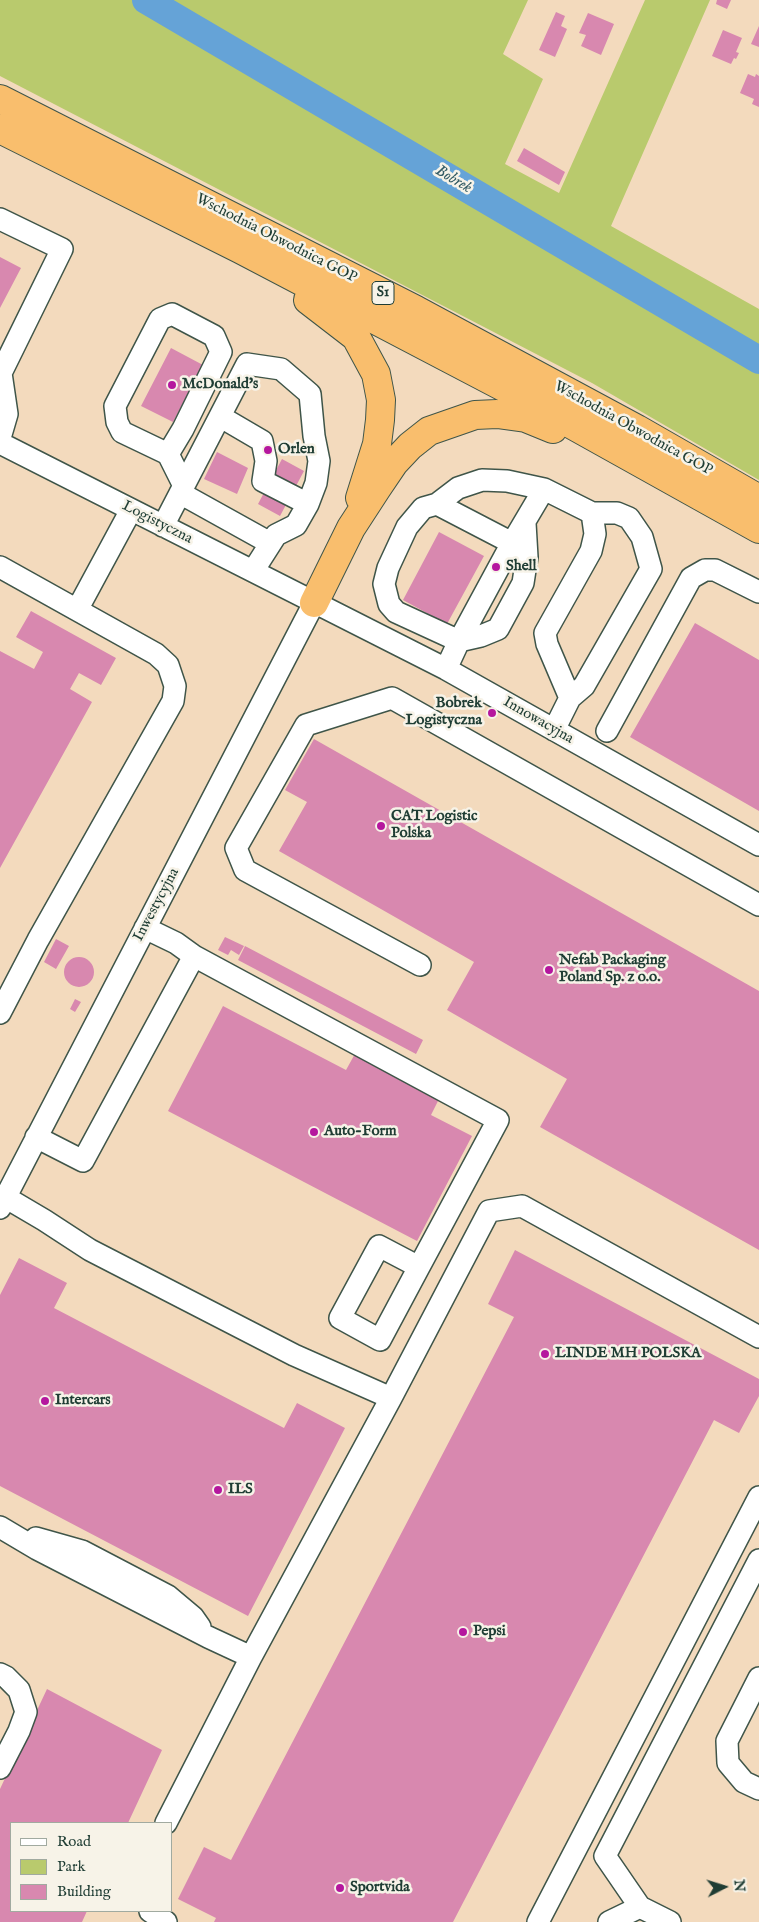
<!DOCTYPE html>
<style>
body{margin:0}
#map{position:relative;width:759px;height:1922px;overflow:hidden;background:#f3dabd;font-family:"IM FELL English",serif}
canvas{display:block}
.legend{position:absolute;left:10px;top:1822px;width:162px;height:90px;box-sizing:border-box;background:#f7f3e8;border:1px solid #a1aaa0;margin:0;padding:6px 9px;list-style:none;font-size:15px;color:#1f3d34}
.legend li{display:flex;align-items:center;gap:10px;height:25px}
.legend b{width:25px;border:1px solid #a1aaa0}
.north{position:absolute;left:699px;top:1862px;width:50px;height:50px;-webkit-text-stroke:4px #f7f3e8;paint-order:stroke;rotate:85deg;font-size:14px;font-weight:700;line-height:20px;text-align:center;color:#1f3d34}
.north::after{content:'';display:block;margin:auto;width:18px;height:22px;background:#1f3d34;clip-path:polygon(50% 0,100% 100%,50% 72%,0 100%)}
</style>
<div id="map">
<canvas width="759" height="1922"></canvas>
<ul class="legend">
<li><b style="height:6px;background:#fff"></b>Road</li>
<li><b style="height:14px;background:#b9ca6d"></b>Park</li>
<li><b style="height:14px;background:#d888af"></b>Building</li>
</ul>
<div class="north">N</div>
</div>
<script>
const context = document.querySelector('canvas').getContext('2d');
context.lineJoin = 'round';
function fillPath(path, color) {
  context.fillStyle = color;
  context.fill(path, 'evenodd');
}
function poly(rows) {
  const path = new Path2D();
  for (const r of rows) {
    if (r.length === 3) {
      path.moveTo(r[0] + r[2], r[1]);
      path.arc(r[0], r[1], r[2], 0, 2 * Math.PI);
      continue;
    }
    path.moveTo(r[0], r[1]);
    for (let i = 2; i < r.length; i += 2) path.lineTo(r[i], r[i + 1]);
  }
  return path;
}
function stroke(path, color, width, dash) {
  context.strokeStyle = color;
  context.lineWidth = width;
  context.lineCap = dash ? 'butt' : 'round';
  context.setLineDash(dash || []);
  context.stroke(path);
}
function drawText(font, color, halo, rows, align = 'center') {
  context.font = font + ' "IM FELL English",serif';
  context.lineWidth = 5;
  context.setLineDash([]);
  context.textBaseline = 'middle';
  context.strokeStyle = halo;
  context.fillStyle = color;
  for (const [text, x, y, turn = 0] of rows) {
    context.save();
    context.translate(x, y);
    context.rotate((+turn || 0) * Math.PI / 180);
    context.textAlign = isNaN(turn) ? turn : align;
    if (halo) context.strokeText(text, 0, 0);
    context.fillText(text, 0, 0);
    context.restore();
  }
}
fillPath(poly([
 [0,0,528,0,503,54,543,79,505,164,559,193,645,0,710,0,611,226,759,309,759,480,592,383,0,76]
]), '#b9ca6d');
stroke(poly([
 [146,0,759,360]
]), '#65a3d7', 28);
fillPath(poly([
 [717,0,731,0,727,9,716,4],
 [556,12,565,16,561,26,567,29,555,57,539,50],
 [588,13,614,24,601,55,581,46,586,35,579,33],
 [759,26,759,47,751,44],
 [723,30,742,38,736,52,739,53,736,59,734,58,731,64,712,56],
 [748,74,755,77,756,74,759,76,759,107,752,104,754,99,740,93],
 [524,148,565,172,559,185,517,161],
 [0,257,21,268,0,308],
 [171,348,203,365,173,422,141,406],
 [217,452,248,468,237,494,204,479],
 [282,459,304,471,280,516,258,504],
 [439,532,484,556,447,624,403,600],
 [31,611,116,658,101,685,79,673,70,689,92,702,0,868,0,651,34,669,43,652,16,637],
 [695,623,759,660,759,811,630,737],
 [314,739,759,991,759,1250,540,1127,567,1079,447,1010,474,962,279,851,307,802,285,790],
 [225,937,244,946,239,955,231,950,228,955,218,950],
 [56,939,69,946,56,969,44,962],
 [245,946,423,1040,416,1054,238,960],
 [79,972,15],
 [75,999,81,1002,75,1012,70,1009],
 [223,1006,346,1070,356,1052,440,1097,431,1115,472,1136,417,1241,168,1111],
 [515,1250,759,1379,759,1396,739,1433,714,1420,453,1922,214,1922,216,1918,178,1899,204,1847,231,1860,514,1317,488,1304],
 [19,1258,67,1283,54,1308,284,1428,297,1403,345,1428,248,1616,0,1486,0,1295],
 [47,1689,162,1750,128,1823,11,1823,11,1911,87,1911,82,1922,0,1922,0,1789]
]), '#d888af');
const minor = poly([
 [0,219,62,249,1,373,7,414,0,438],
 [221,417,262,441,266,461,263,481,308,504],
 [0,443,446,669,759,845],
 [168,454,183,429,221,352,214,336,172,314,160,319,115,406,117,422,122,432,168,454,184,486],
 [544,489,592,513,617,513,629,518,642,537,651,569,584,686,570,698,554,730],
 [180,493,270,543],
 [437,504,512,543],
 [163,526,247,364,281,369,310,394,314,436,319,461,316,483,308,504,296,525,276,535,253,571],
 [0,567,156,654,168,665,175,686,173,701,38,940,0,1013],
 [77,610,131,510],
 [446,669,459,641,512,543,544,489,507,481,482,480,458,488,437,504,423,508,407,527,388,568,384,584,389,604,396,612,459,641,481,636,498,629,523,583,527,557,525,523],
 [570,698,547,644,545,633,591,551,595,534,592,513],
 [607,731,691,578,705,570,715,570,759,592],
 [145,928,176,943,194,956,498,1120,419,1267,380,1340,340,1318,379,1246,419,1267],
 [420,965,245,870,236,848,306,725,392,698,759,905],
 [36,1137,83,1161,194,956],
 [5,1197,44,1220,90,1250,294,1355,391,1398],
 [0,1208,314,603],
 [0,1527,37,1549,208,1637,251,1657,166,1823],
 [36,1538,82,1551,168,1596,193,1617,200,1627],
 [251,1657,391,1398,489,1211,522,1206,759,1337],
 [0,1674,6,1677,19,1690,26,1712,19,1731,0,1768],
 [759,1678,727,1741,728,1763,744,1782,759,1789],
 [150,1911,166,1922],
 [538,1922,759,1497],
 [609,1922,640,1907],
 [670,1922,640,1907,605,1856,759,1560]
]);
const highway = poly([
 [0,99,416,310,637,429,759,499],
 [0,129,240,249,515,393,759,529],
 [308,300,356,337,376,374,381,400,380,420,377,444,360,498],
 [314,603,351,528,377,488,394,463,410,446,429,431,475,415,497,414,526,418,553,429]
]);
stroke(minor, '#3f5549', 24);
stroke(highway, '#3f5549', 30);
stroke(minor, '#fff', 21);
stroke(highway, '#f9be6d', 28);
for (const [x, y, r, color] of [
 [172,385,5,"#b5179e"],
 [268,450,5,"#b5179e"],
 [496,567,5,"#b5179e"],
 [492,713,5,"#b5179e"],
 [381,826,5,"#b5179e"],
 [549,970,5,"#b5179e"],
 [314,1132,5,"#b5179e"],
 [545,1354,5,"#b5179e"],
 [45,1401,5,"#b5179e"],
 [218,1490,5,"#b5179e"],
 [463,1632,5,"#b5179e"],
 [340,1888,5,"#b5179e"]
]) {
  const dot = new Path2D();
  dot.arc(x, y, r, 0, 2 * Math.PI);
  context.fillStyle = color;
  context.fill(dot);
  stroke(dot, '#f7f3e8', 2);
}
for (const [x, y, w] of [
 [383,293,22]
]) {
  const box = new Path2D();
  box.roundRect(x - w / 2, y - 11.5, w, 23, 4);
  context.fillStyle = '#f7f3e8';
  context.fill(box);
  stroke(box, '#1f3d34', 1);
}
drawText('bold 14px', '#1f3d34', null, [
 ["S1",383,293]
]);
drawText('15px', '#1f3d34', '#f7f3e8', [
 ["Wschodnia Obwodnica GOP",276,239,27],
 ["Wschodnia Obwodnica GOP",633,429,29],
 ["Logistyczna",157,523,27],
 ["Innowacyjna",538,721,30],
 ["Inwestycyjna",157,905,-62]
]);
drawText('bold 15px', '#1f3d34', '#f7f3e8', [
 ["McDonald's",182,385],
 ["Orlen",278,450],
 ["Shell",506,567],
 ["Bobrek",482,704,"right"],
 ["Logistyczna",482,721,"right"],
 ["CAT Logistic",391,817],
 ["Polska",391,834],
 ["Nefab Packaging",559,961],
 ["Poland Sp. z o.o.",559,978],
 ["Auto-Form",324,1132],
 ["LINDE MH POLSKA",555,1354],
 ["Intercars",55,1401],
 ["ILS",228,1490],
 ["Pepsi",473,1632],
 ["Sportvida",350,1888]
], 'left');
drawText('italic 16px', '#345c65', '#f7f3e8', [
 ["Bobrek",453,180,30]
]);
</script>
